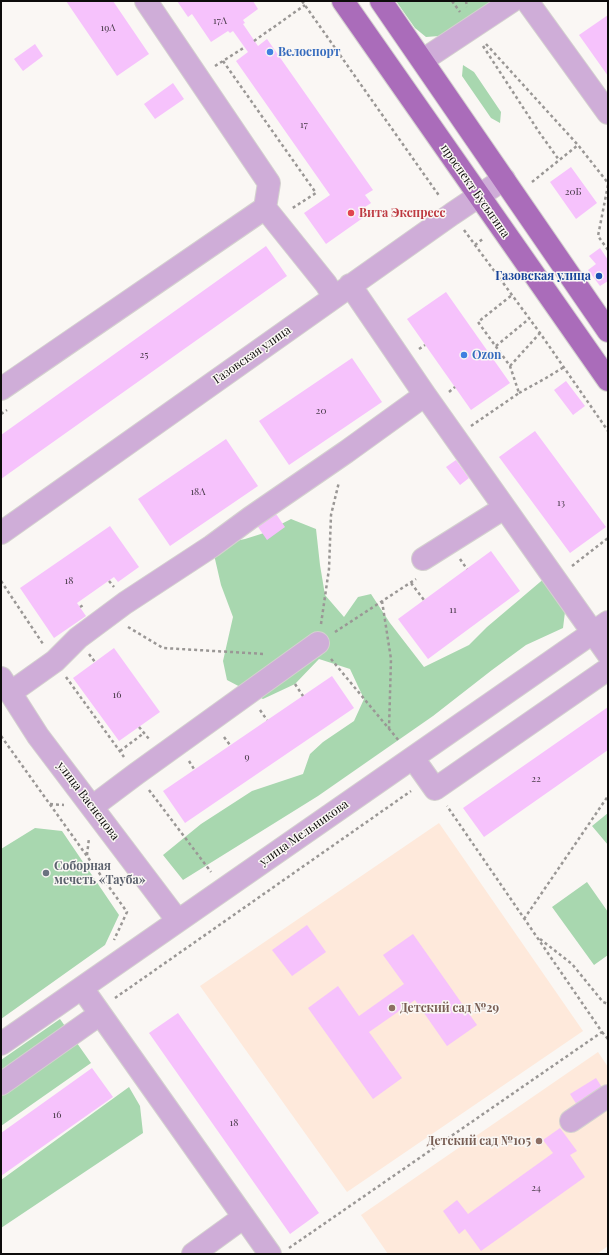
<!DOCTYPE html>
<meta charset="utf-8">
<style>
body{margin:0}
#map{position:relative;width:609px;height:1255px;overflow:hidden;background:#faf7f4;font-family:"Playfair Display",serif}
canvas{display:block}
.frame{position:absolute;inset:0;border:2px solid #0d0c0b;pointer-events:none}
</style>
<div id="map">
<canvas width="609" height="1255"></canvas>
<div class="frame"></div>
</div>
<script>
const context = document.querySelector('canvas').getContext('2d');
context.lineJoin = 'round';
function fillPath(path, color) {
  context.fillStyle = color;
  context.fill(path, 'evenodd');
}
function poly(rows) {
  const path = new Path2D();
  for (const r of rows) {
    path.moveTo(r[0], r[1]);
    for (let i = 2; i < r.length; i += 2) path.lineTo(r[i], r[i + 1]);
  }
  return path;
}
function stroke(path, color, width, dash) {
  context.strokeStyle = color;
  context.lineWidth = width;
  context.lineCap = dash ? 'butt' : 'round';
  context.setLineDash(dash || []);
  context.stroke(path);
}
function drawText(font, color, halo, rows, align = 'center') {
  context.font = font + ' "Playfair Display",serif';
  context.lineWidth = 3;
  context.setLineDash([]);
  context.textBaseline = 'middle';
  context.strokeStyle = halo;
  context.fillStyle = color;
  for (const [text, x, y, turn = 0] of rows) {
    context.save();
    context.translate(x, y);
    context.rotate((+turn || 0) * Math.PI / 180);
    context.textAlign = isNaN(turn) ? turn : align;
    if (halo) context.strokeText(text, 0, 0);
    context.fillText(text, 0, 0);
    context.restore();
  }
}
fillPath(poly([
 [439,823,583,1031,347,1192,200,986],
 [598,1052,608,1067,608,1246,597,1254,388,1254,361,1215]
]), '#fee9db');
fillPath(poly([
 [396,1,498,1,439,36,426,37,415,28],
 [463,65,474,72,501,112,500,123,491,118,462,76],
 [291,519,316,529,320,565,325,595,344,617,358,597,371,594,390,623,424,667,469,645,487,627,546,577,566,604,563,628,526,645,492,670,433,716,318,796,183,880,163,855,201,824,252,791,303,774,310,754,323,742,354,721,364,699,350,669,319,659,295,684,263,699,227,680,223,661,233,617,221,585,212,546,245,539,264,533],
 [608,813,608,845,592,826],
 [35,828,62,831,119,915,105,945,1,1019,1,849],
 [587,882,608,912,608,955,594,965,552,907],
 [60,1019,91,1063,1,1126,1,1060],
 [129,1087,140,1106,143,1133,1,1228,1,1180]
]), '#a8d7af');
fillPath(poly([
 [66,1,113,1,149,54,117,76],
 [177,1,253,1,258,9,243,20,245,23,243,24,258,46,267,39,373,190,365,195,371,203,362,209,367,215,326,244,304,213,330,195,236,61,248,52,233,31,230,33,228,31,211,42,192,14,188,17],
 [608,15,608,76,579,35],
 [35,44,43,56,23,71,14,59],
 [173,83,184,99,155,119,144,104],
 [571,167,597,203,576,219,550,182],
 [266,246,287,276,1,479,1,435],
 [600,248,608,260,608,281,600,286,588,270,596,264,589,256],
 [446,292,510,383,471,410,407,319],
 [352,358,382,402,289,465,259,421],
 [566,381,585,406,573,415,554,390],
 [535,431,606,527,570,553,499,457],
 [226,439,258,486,170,546,138,499],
 [456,460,469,478,460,485,446,467],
 [274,511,285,527,267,540,256,524],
 [110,526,139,567,118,582,114,577,77,603,86,616,54,638,20,588],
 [491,551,520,591,428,659,398,619],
 [114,648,160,712,119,741,73,678],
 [332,676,354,708,185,823,163,791],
 [608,707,608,750,484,837,463,808],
 [307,925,326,952,292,976,272,950],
 [413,934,477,1025,447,1046,415,1000,369,1032,402,1078,373,1099,308,1008,338,986,359,1016,404,984,383,955],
 [178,1013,319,1213,290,1234,149,1033],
 [92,1068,113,1097,1,1176,1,1133],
 [596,1078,603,1089,577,1105,570,1094],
 [560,1128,577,1151,570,1155,585,1177,481,1251,465,1229,459,1234,443,1211,457,1200,468,1214,553,1153,543,1140]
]), '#f6c2fc');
const minor = poly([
 [146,1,269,183,265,208,326,284,334,297],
 [527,1,608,113],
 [423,60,512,1],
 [350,285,425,395,608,654],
 [1,389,265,208],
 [1,533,452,214,504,179],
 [423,559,504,508],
 [1,678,38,736,178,921],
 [10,693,55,661,78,638,125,603,212,546,250,518,346,452,425,395],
 [413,758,435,789,608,669],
 [92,807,136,774,318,643],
 [82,988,270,1254],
 [1,1044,608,622],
 [1,1084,100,1014],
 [571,1121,608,1096],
 [193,1254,244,1217]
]);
const major = poly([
 [343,1,608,380],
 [381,1,608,331]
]);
stroke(minor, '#d4d1cf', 24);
stroke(major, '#d4d1cf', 24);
stroke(poly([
 [302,1,440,197],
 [452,1,460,12],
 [466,1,467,7],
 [254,41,305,5],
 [486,44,578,145,608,183],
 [483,46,539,132,559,160],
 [223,61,316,193,291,209],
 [215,66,245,47],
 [532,182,578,145],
 [608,185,598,236,608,250],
 [464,230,540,333,608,431],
 [475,245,484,238],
 [496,346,530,318],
 [419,349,425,345],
 [510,366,540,333],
 [449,392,455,387],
 [519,393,546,378,564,367],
 [1,414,7,410],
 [471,426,519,393,510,366,478,322,512,295],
 [460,559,467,569],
 [572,566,608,538],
 [1,581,43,644],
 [109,581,114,587],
 [411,583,424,600],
 [382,601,391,659,389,729],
 [80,607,85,604],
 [321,624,329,569,331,515,339,482],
 [128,627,163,648,265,654],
 [335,632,416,579],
 [89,654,95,662],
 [331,659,400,742],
 [66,677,124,757],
 [295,684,303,696],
 [260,710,267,720],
 [139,727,149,739],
 [1,736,127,912,114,940],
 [224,737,230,745],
 [120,751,144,733],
 [189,761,194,769],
 [149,790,211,872],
 [50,804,64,805],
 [87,855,89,838],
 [524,919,608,796],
 [540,939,572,964,603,1002,608,1004],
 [115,998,411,791],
 [602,1032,608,1039],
 [289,1248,602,1032,447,806]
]), '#9a9795', 2.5, [3, 3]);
stroke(minor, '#cfadd8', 22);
stroke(major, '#aa6cba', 22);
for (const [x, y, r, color] of [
 [270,52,4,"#3f7fe0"],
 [351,213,4,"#e0444e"],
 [599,276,4,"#1a4fb4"],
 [464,355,4,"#3f7fe0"],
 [46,873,4,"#6b7280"],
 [392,1008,4,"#8d6e63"],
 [539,1141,4,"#8d6e63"]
]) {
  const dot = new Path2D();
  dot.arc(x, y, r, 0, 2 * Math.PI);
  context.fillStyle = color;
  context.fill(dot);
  stroke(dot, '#faf7f4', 1.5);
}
drawText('10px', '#473a47', null, [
 ["17А",220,21],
 ["19А",108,28],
 ["17",304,125],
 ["20Б",573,192],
 ["25",144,355],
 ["20",321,411],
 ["18А",198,492],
 ["13",561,503],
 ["18",69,581],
 ["11",453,610],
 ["16",117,695],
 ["9",247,757],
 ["22",536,779],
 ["16",57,1115],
 ["18",234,1123],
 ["24",536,1188]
]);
drawText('bold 12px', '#366cbe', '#faf7f4', [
 ["Велоспорт",278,52],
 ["Ozon",472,355]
], 'left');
drawText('12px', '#0d0c0b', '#faf7f4', [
 ["проспект Бусыгина",475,191,55],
 ["Газовская улица",252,355,-35],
 ["улица Васнецова",88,801,53],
 ["улица Мельникова",304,833,-35]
]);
drawText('bold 12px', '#be3a42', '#faf7f4', [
 ["Вита Экспресс",359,213]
], 'left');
drawText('bold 12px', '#164399', '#faf7f4', [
 ["Газовская улица",591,276]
], 'right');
drawText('bold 12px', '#5b616d', '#faf7f4', [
 ["Соборная",54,866],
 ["мечеть «Тауба»",54,880]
], 'left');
drawText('bold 12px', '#785e54', '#faf7f4', [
 ["Детский сад №29",400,1008],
 ["Детский сад №105",531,1141,"right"]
], 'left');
</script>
